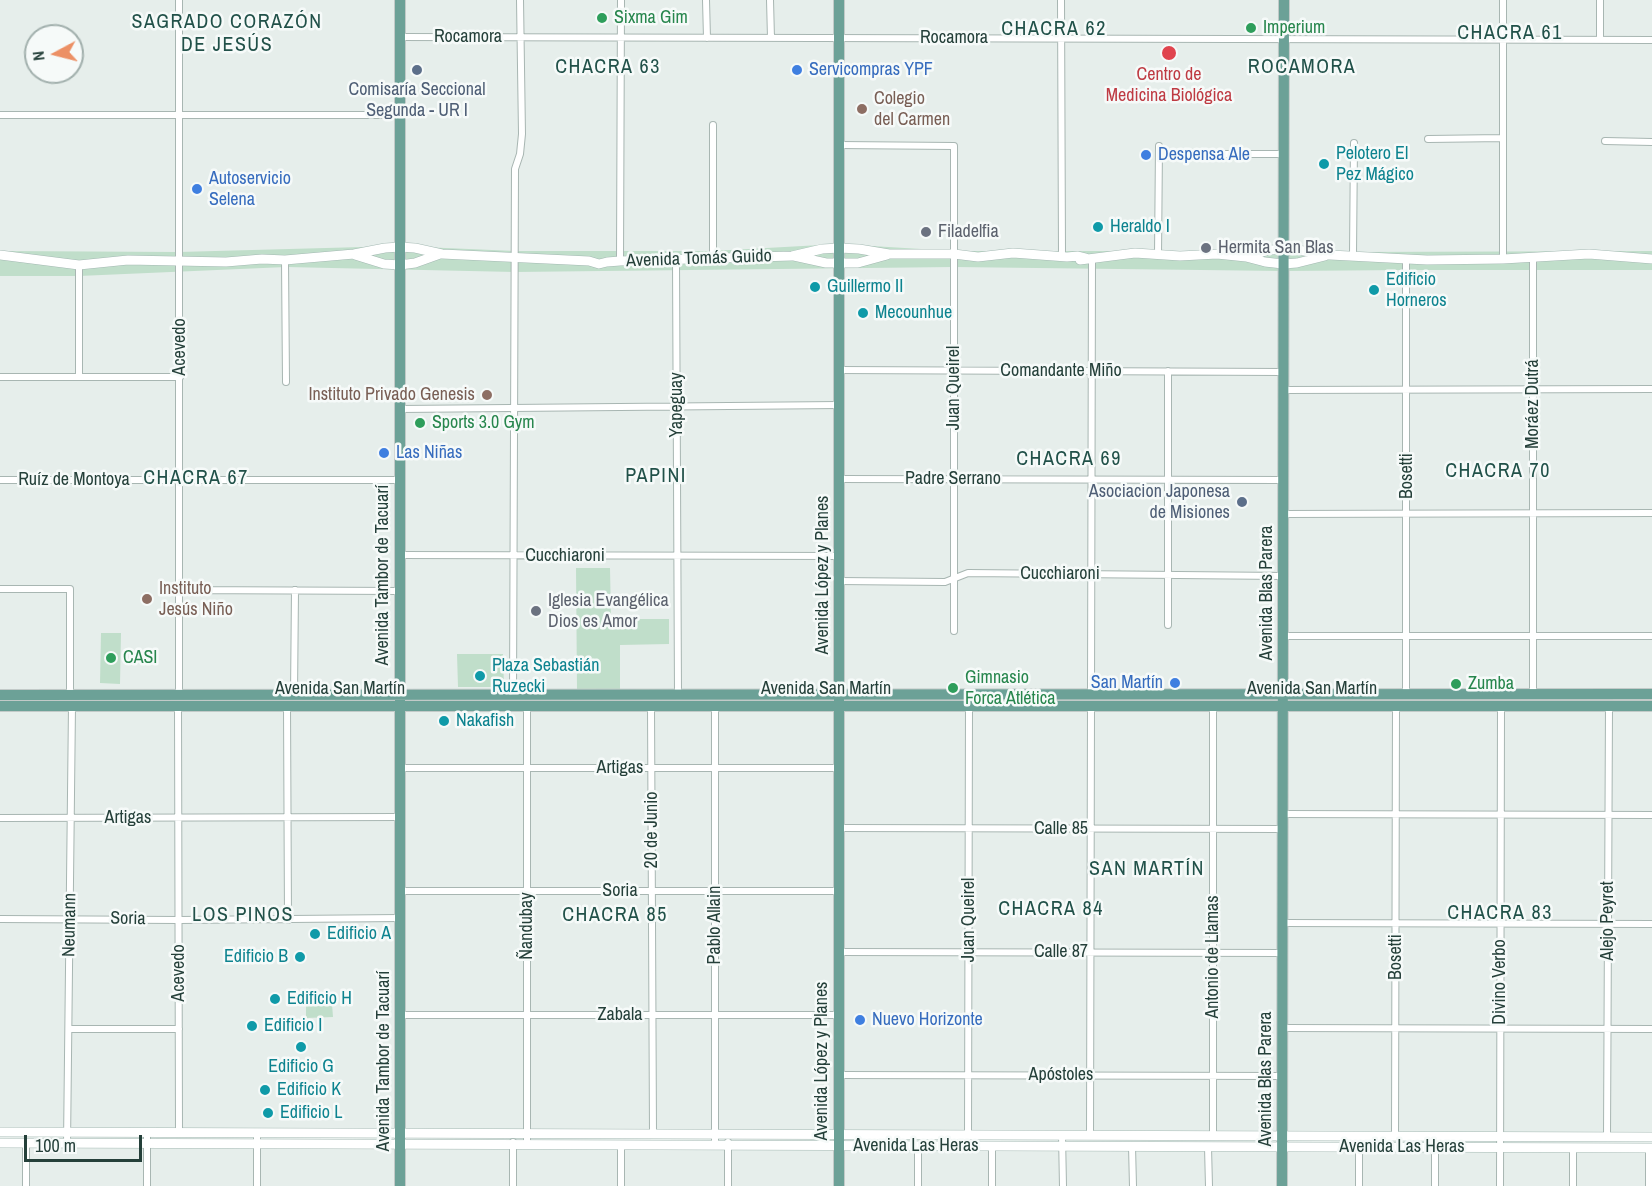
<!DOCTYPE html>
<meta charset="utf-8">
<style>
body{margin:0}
#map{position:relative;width:1652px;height:1186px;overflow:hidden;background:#e6eeeb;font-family:"Archivo Narrow",sans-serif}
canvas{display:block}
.north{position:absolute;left:24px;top:24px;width:60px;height:60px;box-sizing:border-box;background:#f6faf9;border:2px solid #a2b0ad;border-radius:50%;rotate:263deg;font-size:16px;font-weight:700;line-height:24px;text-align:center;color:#25403a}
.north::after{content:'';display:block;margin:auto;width:21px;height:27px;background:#ec9065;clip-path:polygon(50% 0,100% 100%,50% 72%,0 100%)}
.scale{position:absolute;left:24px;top:1135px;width:118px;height:27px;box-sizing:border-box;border:3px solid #25403a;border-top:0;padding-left:8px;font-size:18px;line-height:21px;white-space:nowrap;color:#25403a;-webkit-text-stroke:4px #f6faf9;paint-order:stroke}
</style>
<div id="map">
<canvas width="1652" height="1186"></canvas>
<div class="north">N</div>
<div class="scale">100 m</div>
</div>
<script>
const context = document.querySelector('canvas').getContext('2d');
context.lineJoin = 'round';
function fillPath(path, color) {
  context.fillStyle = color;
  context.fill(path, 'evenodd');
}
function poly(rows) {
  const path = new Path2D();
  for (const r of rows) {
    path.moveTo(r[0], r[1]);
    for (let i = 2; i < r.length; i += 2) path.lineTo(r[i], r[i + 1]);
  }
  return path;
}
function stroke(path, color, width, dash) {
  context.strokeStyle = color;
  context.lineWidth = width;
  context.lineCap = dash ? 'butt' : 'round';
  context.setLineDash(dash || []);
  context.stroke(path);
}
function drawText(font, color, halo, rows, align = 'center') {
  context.font = font + ' "Archivo Narrow",sans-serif';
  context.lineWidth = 5;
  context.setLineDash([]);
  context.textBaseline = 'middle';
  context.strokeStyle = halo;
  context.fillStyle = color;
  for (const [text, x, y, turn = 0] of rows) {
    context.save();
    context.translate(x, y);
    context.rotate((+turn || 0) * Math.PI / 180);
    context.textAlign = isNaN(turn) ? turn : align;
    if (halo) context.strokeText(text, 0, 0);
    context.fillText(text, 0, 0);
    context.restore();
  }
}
fillPath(poly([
 [839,244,954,251,1307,251,1353,252,1652,251,1652,270,1406,270,1283,271,954,267,515,272,286,267,79,276,0,276,0,251,179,252,399,246,515,251,712,251],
 [576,568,610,568,611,619,669,619,669,644,620,645,620,690,577,690],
 [101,633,121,633,120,684,100,683],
 [457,654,503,654,504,687,458,687],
 [332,1004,333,1017,306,1018,306,1005]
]), '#c0deca');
const street = poly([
 [179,0,179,695],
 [706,0,707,38],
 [770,0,771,38],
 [1061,0,1062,257],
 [400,37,1652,40],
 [1600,40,1600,0],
 [0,115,400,115],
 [1428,139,1503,138],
 [1605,141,1652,142],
 [839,145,954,146,954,631],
 [1190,154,1284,154],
 [1158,255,1159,146],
 [1353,255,1354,143],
 [1533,257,1533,694],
 [713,258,713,125],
 [1406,259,1406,694],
 [1503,259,1503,0],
 [285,260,286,382],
 [676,260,678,695],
 [620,261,621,0],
 [79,265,79,377],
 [839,370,1283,372],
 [0,377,180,377],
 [1283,390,1652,389],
 [400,409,839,405],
 [839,479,1283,480],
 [0,480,400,480],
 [1283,514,1652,513],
 [400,555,839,556],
 [839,581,945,582,968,573,1283,576],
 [0,589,70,589,70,695],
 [180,590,400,591],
 [1168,625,1168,371],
 [1283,636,1652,636],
 [1091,694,1092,258],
 [294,695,295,590],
 [513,695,515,169,520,154,522,134,520,0],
 [178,706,179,1132],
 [287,706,288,920],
 [651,706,653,1134],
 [715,706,715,1145],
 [527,707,527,1145],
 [400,768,839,768],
 [1283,814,1652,815],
 [0,818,400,817],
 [839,828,1283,829],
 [400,891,839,891],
 [0,919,179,920,400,918],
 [1283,923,1652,924],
 [839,952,1283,953],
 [400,1015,839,1015],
 [1283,1028,1652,1029],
 [69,1029,179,1029],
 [839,1075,1283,1076],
 [147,1132,147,1186],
 [257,1132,257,1186],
 [968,1134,969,705],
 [1062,1135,1063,1186],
 [1090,1135,1091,706],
 [1213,1135,1213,706],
 [1395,1136,1396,706],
 [1607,1137,1609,706],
 [513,1142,513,1186],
 [728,1142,728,1186],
 [67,1144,72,706],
 [918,1146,918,1186],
 [992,1146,992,1186],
 [1132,1146,1133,1186],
 [1208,1147,1209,1186],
 [1359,1147,1359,1186],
 [1435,1147,1435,1186],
 [1573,1148,1573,1186],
 [1649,1148,1649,1186],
 [26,1186,26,1143],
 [621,1186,621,1145],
 [1500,1186,1501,706]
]);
const secondary = poly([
 [0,255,79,265,128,260,226,262,262,259,285,260,354,254,385,248,400,247,415,248,442,254,589,261,599,264,607,262,620,261,792,256,822,249,839,248,859,249,889,254,954,254,978,257,1013,253,1067,257,1078,256,1086,258],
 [355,255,384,264,400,265,415,263,440,254],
 [794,256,826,263,858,263,887,255],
 [1246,257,1269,250,1291,249,1330,255,1427,260,1503,259,1589,254,1652,259],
 [1080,260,1135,253,1180,256,1217,254,1246,257,1265,262,1283,264,1297,263,1325,256],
 [0,1132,1652,1137],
 [0,1143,1652,1148]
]);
const primary = poly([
 [400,0,400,1186],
 [0,695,1652,694],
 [0,706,1652,706],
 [839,1186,839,0],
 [1282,1186,1284,0]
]);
stroke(street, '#a8b6b2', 8);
stroke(secondary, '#a4b9b3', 10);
stroke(primary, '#c2cac8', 12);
stroke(street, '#fff', 6);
stroke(secondary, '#fff', 9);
stroke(primary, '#6ca197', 10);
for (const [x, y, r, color] of [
 [602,18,6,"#2e9e5b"],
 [1251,28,6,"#2e9e5b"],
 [1169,53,8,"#e0444e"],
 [417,70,6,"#5c6f8a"],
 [797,70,6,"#3f7fe0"],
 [862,109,6,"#8d6e63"],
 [1146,155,6,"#3f7fe0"],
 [1324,164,6,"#0f9aa8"],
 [197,189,6,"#3f7fe0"],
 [1098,227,6,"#0f9aa8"],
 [926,232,6,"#6b7280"],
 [1206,248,6,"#6b7280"],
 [815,287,6,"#0f9aa8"],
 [1374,290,6,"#0f9aa8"],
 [863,313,6,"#0f9aa8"],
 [487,395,6,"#8d6e63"],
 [420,423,6,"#2e9e5b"],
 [384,453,6,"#3f7fe0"],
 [1242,502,6,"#5c6f8a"],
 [147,599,6,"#8d6e63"],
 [536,611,6,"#6b7280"],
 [111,658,6,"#2e9e5b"],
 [480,676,6,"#0f9aa8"],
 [1175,683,6,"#3f7fe0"],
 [1456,684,6,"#2e9e5b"],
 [953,688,6,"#2e9e5b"],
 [444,721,6,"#0f9aa8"],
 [315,934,6,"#0f9aa8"],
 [300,957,6,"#0f9aa8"],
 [275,999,6,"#0f9aa8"],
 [860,1020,6,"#3f7fe0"],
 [252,1026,6,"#0f9aa8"],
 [301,1047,6,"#0f9aa8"],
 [265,1090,6,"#0f9aa8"],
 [268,1113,6,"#0f9aa8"]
]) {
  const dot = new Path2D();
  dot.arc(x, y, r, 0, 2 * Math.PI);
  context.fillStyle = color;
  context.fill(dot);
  stroke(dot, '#f6faf9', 2);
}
drawText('18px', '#27864d', '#f6faf9', [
 ["Sixma Gim",614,18],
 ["Imperium",1263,28],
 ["Sports 3.0 Gym",432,423],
 ["CASI",123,658],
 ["Gimnasio",965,678],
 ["Forca Atlética",965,699],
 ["Zumba",1468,684]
], 'left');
drawText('18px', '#25403a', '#f6faf9', [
 ["Rocamora",468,37],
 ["Rocamora",954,38],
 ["Avenida Tomás Guido",699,259,-2],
 ["Acevedo",180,347,-90],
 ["Comandante Miño",1061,371],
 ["Juan Queirel",954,388,-90],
 ["Moráez Dutrá",1533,404,-90],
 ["Yapeguay",677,405,-90],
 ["Bosetti",1407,476,-90],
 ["Padre Serrano",953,479],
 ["Ruíz de Montoya",74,480],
 ["Cucchiaroni",565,556],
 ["Cucchiaroni",1060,574],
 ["Avenida Tambor de Tacuarí",383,575,-90],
 ["Avenida López y Planes",823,575,-90],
 ["Avenida Blas Parera",1267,593,-90],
 ["Avenida San Martín",340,689],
 ["Avenida San Martín",826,689],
 ["Avenida San Martín",1312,689],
 ["Artigas",620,768],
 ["Artigas",128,818],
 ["Calle 85",1061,829],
 ["20 de Junio",652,830,-90],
 ["Soria",620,891],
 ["Soria",128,919,1],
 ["Juan Queirel",969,920,-90],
 ["Alejo Peyret",1608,921,-90],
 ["Neumann",70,925,-89],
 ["Pablo Allain",715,925,-90],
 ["Ñandubay",527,926,-90],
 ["Calle 87",1061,952],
 ["Antonio de Llamas",1213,957,-90],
 ["Bosetti",1396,957,-90],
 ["Acevedo",179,973,-90],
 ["Divino Verbo",1500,982,-90],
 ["Zabala",620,1015],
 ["Avenida Tambor de Tacuarí",384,1061,-90],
 ["Avenida López y Planes",822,1061,-90],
 ["Apóstoles",1061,1075],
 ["Avenida Blas Parera",1266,1079,-90],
 ["Avenida Las Heras",916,1146],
 ["Avenida Las Heras",1402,1147]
]);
drawText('18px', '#366cbe', '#f6faf9', [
 ["Servicompras YPF",809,70],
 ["Despensa Ale",1158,155],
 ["Autoservicio",209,179],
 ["Selena",209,200],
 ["Las Niñas",396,453],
 ["San Martín",1163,683,"right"],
 ["Nuevo Horizonte",872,1020]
], 'left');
drawText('18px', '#be3a42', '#f6faf9', [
 ["Centro de",1169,75],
 ["Medicina Biológica",1169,96]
]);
drawText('18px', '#4e5e75', '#f6faf9', [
 ["Comisaría Seccional",417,90],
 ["Segunda - UR I",417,111],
 ["Asociacion Japonesa",1230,492,"right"],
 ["de Misiones",1230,513,"right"]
]);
drawText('18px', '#785e54', '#f6faf9', [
 ["Colegio",874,99],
 ["del Carmen",874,120],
 ["Instituto Privado Genesis",475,395,"right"],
 ["Instituto",159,589],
 ["Jesús Niño",159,610]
], 'left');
drawText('18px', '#0d838f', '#f6faf9', [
 ["Pelotero El",1336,154],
 ["Pez Mágico",1336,175],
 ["Heraldo I",1110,227],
 ["Edificio",1386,280],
 ["Horneros",1386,301],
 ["Guillermo II",827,287],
 ["Mecounhue",875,313],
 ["Plaza Sebastián",492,666],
 ["Ruzecki",492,687],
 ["Nakafish",456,721],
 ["Edificio A",327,934],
 ["Edificio B",288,957,"right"],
 ["Edificio H",287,999],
 ["Edificio I",264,1026],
 ["Edificio G",301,1067,"center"],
 ["Edificio K",277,1090],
 ["Edificio L",280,1113]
], 'left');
drawText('18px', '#5b616d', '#f6faf9', [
 ["Filadelfia",938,232],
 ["Hermita San Blas",1218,248],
 ["Iglesia Evangélica",548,601],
 ["Dios es Amor",548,622]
], 'left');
context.letterSpacing = '1.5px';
drawText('20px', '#215149', '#f6faf9', [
 ["SAGRADO CORAZÓN",227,23],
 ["DE JESÚS",227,46],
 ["CHACRA 62",1054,30],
 ["CHACRA 61",1510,34],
 ["CHACRA 63",608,68],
 ["ROCAMORA",1302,68],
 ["CHACRA 69",1069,460],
 ["CHACRA 70",1498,472],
 ["PAPINI",656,477],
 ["CHACRA 67",196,479],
 ["SAN MARTÍN",1147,870],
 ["CHACRA 84",1051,910],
 ["CHACRA 83",1500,914],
 ["LOS PINOS",243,916],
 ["CHACRA 85",615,916]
]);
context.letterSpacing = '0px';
</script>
